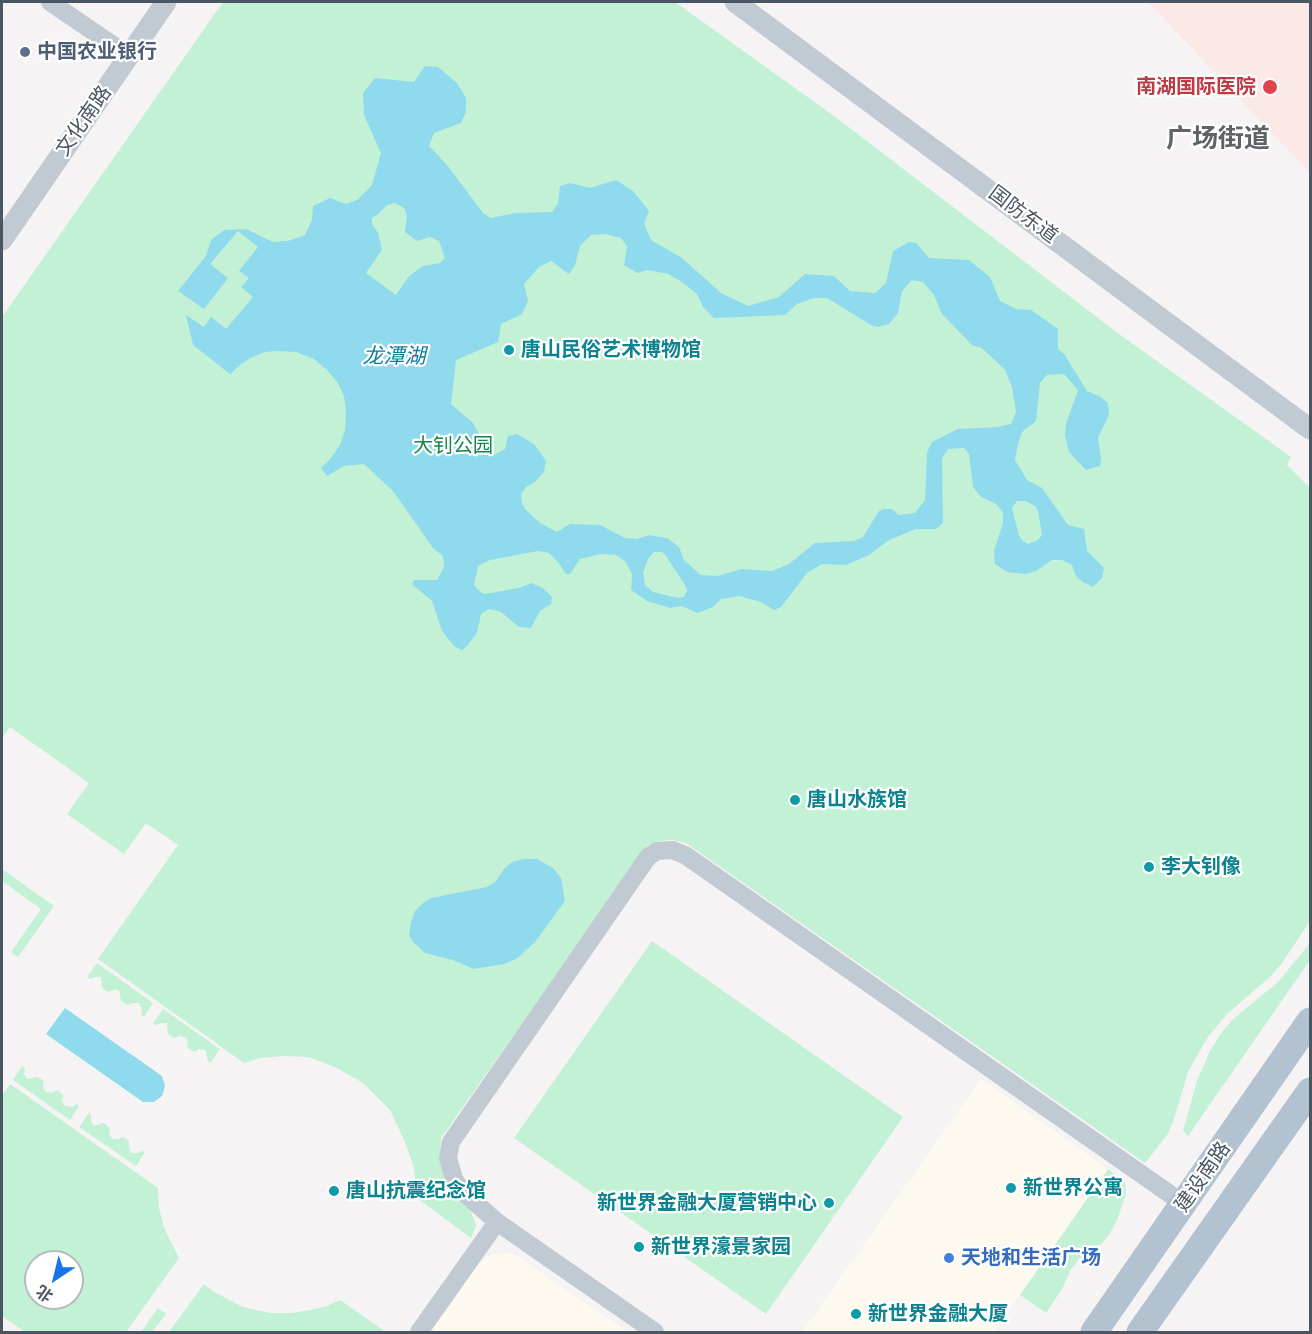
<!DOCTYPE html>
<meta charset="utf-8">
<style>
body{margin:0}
#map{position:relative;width:1312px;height:1334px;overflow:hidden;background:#f5f3f3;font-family:Montserrat,"Noto Sans SC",sans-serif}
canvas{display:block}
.frame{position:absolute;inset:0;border:3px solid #4a5661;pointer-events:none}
.north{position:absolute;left:24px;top:1250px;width:60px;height:60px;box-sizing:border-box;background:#fff;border:2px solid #b7bbc0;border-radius:50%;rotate:215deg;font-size:16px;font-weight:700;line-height:24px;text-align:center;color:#4a5661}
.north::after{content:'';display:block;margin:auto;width:21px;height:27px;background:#1a73e8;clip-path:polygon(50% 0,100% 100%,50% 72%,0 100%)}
</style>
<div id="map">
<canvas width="1312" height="1334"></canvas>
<div class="frame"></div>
<div class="north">北</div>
</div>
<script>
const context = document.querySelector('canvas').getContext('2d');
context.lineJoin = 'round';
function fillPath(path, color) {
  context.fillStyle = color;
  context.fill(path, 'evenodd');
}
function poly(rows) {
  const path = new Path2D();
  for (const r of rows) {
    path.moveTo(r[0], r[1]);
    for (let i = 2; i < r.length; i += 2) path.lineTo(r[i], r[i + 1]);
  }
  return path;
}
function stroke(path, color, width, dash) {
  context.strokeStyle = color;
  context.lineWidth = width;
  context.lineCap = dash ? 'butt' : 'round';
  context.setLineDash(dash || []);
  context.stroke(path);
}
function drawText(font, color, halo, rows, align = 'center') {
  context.font = font + ' Montserrat,"Noto Sans SC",sans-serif';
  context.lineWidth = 4.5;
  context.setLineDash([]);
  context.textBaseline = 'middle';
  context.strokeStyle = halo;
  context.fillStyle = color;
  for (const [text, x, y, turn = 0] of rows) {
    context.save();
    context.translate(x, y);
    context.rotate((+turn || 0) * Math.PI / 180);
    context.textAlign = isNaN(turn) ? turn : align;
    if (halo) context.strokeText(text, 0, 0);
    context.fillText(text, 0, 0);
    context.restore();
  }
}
fillPath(poly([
 [981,1079,1108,1169,994,1332,802,1332],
 [513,1253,627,1332,431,1332,479,1263,491,1254]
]), '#fdf9ef');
fillPath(poly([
 [1148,2,1310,2,1310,173]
]), '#fce8e6');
fillPath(poly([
 [223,2,675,2,834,116,1119,334,1291,457,1287,465,1310,488,1310,921,1282,963,1270,977,1227,1014,1207,1038,1188,1072,1174,1119,1167,1135,1145,1163,686,843,672,840,659,841,647,846,441,1138,440,1162,448,1185,470,1209,476,1225,471,1238,417,1198,414,1168,405,1142,390,1110,363,1083,337,1068,308,1057,284,1056,260,1058,244,1063,98,959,178,845,146,823,124,854,67,814,89,783,10,727,2,738,2,317],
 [2,869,54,906,18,957,11,952,41,909,2,881],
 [652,941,903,1117,766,1314,514,1138],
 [1310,943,1310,960,1188,1136,1183,1131,1197,1081,1210,1051,1220,1035,1232,1020,1278,982],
 [97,963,153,1003,144,1017,141,1015,142,1010,139,1003,133,1003,127,1005,121,1001,119,990,113,990,108,992,102,988,101,977,95,977,90,979,87,977],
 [163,1009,220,1049,210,1063,208,1061,205,1050,199,1049,194,1052,187,1047,188,1042,185,1037,180,1036,174,1038,168,1034,167,1023,161,1023,156,1025,153,1023],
 [22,1066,25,1068,24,1074,27,1079,38,1077,44,1081,43,1087,46,1092,52,1093,57,1090,63,1095,62,1101,65,1106,72,1107,77,1104,79,1106,70,1120,13,1080],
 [10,1084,158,1188,159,1208,164,1228,179,1258,126,1332,25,1332,2,1316,2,1096],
 [36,1262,72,1262,72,1298,36,1298],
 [89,1113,91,1115,91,1121,94,1126,104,1123,110,1128,109,1134,112,1139,118,1139,123,1137,129,1141,129,1147,131,1153,138,1153,143,1151,145,1152,136,1166,79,1127],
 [1108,1169,1125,1182,1126,1194,1117,1220,1109,1235,1101,1244,1090,1249,1079,1259,1071,1269,1062,1289,1046,1313,1020,1295],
 [204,1284,214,1292,243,1307,270,1313,292,1313,310,1310,327,1306,340,1300,386,1332,169,1332],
 [158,1308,166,1314,152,1332,141,1332]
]), '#c3f1d5');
fillPath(poly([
 [425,66,438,67,457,83,466,98,466,112,461,123,434,133,429,146,447,165,483,213,491,218,515,213,552,212,558,204,560,186,570,183,590,188,616,180,633,191,649,211,644,223,651,240,682,258,721,293,748,306,779,297,805,274,834,276,850,291,875,293,886,283,893,251,909,242,916,243,929,258,969,260,990,277,1000,301,1016,309,1031,310,1058,329,1058,349,1064,354,1087,391,1099,396,1108,403,1109,415,1098,438,1101,458,1100,466,1086,470,1069,452,1065,436,1066,424,1078,390,1064,374,1047,375,1040,383,1036,421,1022,432,1018,444,1015,460,1027,480,1042,488,1068,525,1084,529,1087,551,1104,568,1102,578,1093,587,1083,582,1076,576,1072,565,1062,560,1052,560,1036,571,1026,574,1007,572,995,564,994,551,1003,523,1003,512,996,504,981,497,973,487,969,454,964,448,948,449,942,458,943,523,936,529,916,529,889,540,869,555,846,565,822,564,807,573,781,607,774,610,761,602,739,596,721,599,713,607,697,613,682,606,670,608,647,601,631,590,632,574,626,562,616,555,601,554,580,559,570,574,566,574,558,562,549,553,538,551,490,560,478,566,474,585,480,592,485,594,519,588,531,583,543,588,552,597,551,604,540,611,531,628,519,627,501,612,489,609,481,614,477,633,467,646,462,650,454,646,442,631,432,601,412,584,414,580,437,580,444,567,443,556,433,548,393,491,364,464,344,466,327,476,321,468,331,458,340,445,345,430,346,411,344,396,338,383,327,370,314,359,296,352,278,351,265,352,252,357,240,365,230,374,193,345,186,315,204,327,211,317,226,329,253,297,241,287,249,278,239,271,258,247,238,231,210,264,228,278,204,309,178,291,206,256,211,240,224,230,246,229,273,242,288,241,305,235,312,220,313,206,330,198,346,204,357,200,372,185,381,153,364,115,363,93,375,78,414,82],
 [395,203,404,208,407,216,405,232,417,241,430,237,439,241,445,258,440,263,423,266,409,276,396,295,366,273,382,250,378,233,372,224,372,218,377,215,387,205],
 [605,234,621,238,627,246,624,265,637,273,648,270,668,274,682,282,697,294,703,307,714,318,785,315,797,304,814,298,827,298,871,325,878,327,889,324,898,313,902,291,912,280,923,282,934,295,942,314,972,345,982,348,1005,370,1012,387,1016,412,1011,424,998,427,958,429,932,442,927,452,925,500,915,513,899,515,892,509,884,509,879,511,863,537,854,541,815,543,789,564,772,571,742,569,717,576,701,575,684,560,679,547,667,538,649,535,637,539,625,538,600,525,570,524,557,532,540,523,525,509,522,503,521,494,526,487,535,482,544,472,546,461,534,444,517,434,508,436,505,449,492,456,478,446,479,434,473,423,451,404,456,360,498,342,501,324,522,314,528,301,524,284,539,267,551,261,569,274,575,265,580,246,591,235],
 [1017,501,1026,501,1035,506,1038,511,1042,535,1038,540,1028,544,1023,541,1019,536,1012,508],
 [654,552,662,552,666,556,685,585,687,590,684,597,678,598,653,592,645,585,643,573,648,559],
 [523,859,537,859,553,868,561,878,565,901,535,942,516,959,504,964,474,969,453,960,425,953,413,942,409,935,411,922,415,911,423,903,431,898,487,887,496,881,504,869,512,862],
 [65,1008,162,1076,165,1086,162,1096,154,1102,143,1102,46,1034]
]), '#90daee');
stroke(poly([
 [50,2,129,56],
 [497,1222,655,1332],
 [419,1332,497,1222,462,1191,454,1179,448,1158,451,1142,648,857,657,851,672,850,685,855,1184,1204]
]), '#c1cad2', 18);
stroke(poly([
 [735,2,1310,429],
 [2,240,166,2]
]), '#c1cad2', 21);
stroke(poly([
 [1094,1332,1310,1021],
 [1140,1332,1310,1091]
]), '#b3c2d1', 27);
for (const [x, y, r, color] of [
 [25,52,6,"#5c6f8a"],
 [1270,87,8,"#e0444e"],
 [509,350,6,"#0f9aa8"],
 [795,800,6,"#0f9aa8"],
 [1149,867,6,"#0f9aa8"],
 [1011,1188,6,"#0f9aa8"],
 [334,1191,6,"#0f9aa8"],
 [829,1203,6,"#0f9aa8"],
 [639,1247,6,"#0f9aa8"],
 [949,1258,6,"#3f7fe0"],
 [856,1314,6,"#0f9aa8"]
]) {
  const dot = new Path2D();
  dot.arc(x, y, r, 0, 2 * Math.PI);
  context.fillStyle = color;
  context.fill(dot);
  stroke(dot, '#fff', 2);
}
drawText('bold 20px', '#4e5e75', '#fff', [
 ["中国农业银行",37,52]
], 'left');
drawText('bold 20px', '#be3a42', '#fff', [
 ["南湖国际医院",1256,87]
], 'right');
drawText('20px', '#4a5661', '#fff', [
 ["文化南路",84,121,-55],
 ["国防东道",1023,215,37],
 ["建设南路",1203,1177,-55]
]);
drawText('bold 20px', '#0d838f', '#fff', [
 ["唐山民俗艺术博物馆",521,350],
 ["唐山水族馆",807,800],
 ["李大钊像",1161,867],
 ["新世界公寓",1023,1188],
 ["唐山抗震纪念馆",346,1191],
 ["新世界金融大厦营销中心",817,1203,"right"],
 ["新世界濠景家园",651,1247],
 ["新世界金融大厦",868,1314]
], 'left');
drawText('20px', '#17864f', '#fff', [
 ["大钊公园",453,446]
]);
drawText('bold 20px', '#366cbe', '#fff', [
 ["天地和生活广场",961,1258]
], 'left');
drawText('italic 21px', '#0c7c9b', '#fff', [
 ["龙潭湖",394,357]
]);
drawText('bold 26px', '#5f6368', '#fff', [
 ["广场街道",1218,139]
]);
</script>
